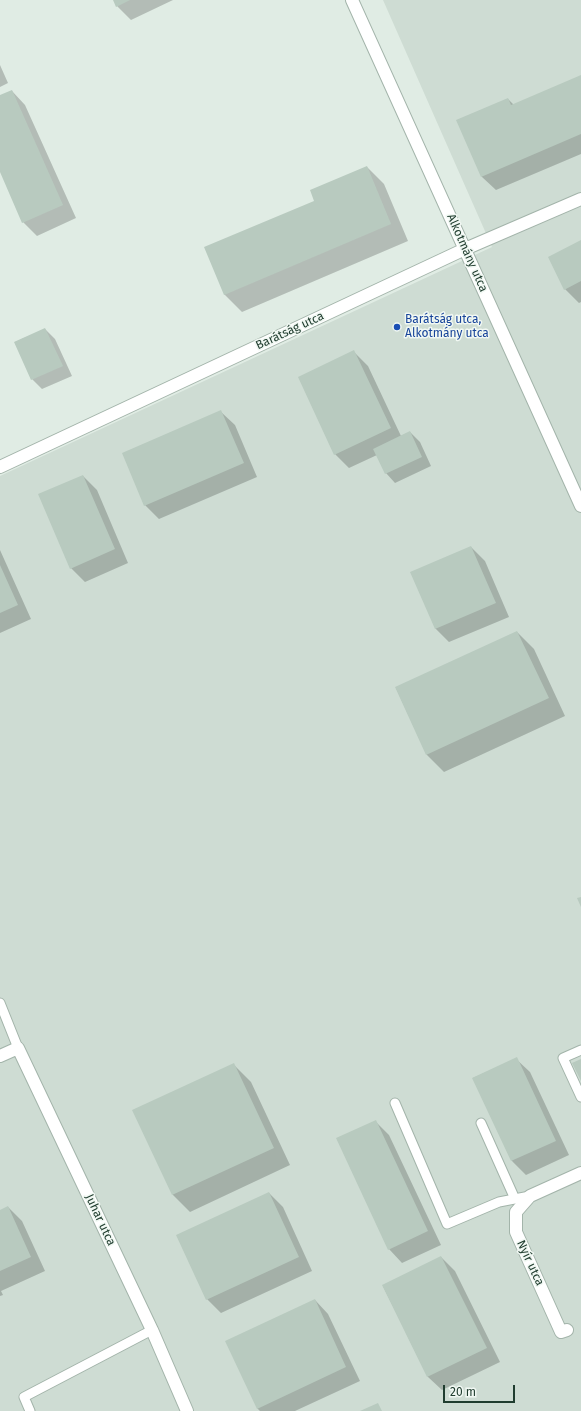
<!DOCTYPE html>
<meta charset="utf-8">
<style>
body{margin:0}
#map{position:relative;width:581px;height:1411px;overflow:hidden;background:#e0ece4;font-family:"Fira Sans",sans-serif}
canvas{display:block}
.scale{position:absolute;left:443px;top:1385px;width:72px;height:18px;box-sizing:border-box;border:2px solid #203d2f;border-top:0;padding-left:5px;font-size:12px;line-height:14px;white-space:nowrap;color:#203d2f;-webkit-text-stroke:3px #f1f8f3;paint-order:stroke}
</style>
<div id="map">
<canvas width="581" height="1411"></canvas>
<div class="scale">20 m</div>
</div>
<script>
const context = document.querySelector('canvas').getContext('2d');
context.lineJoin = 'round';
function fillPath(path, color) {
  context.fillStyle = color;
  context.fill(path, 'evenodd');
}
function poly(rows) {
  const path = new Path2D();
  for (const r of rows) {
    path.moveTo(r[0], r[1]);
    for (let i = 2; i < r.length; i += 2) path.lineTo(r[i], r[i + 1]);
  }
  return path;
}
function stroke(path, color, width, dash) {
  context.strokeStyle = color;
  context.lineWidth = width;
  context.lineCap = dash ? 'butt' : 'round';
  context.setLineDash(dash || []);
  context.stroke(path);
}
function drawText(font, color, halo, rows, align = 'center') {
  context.font = font + ' "Fira Sans",sans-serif';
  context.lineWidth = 3;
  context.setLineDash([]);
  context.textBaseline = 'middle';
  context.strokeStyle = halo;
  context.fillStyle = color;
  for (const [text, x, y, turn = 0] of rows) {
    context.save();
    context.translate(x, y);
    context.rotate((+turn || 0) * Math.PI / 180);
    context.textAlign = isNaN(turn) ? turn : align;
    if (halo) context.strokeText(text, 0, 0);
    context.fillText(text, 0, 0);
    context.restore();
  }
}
fillPath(poly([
 [383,0,581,0,581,1411,0,1411,0,476,492,247]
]), '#cedcd3');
fillPath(poly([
 [114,0,173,0,131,20,117,6],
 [0,65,8,83,0,87],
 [581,76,581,154,496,190,482,177,458,120,508,99,514,105],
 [12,91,25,105,76,218,37,236,23,222,0,170,0,96],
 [367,167,384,184,408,241,242,312,224,294,315,201],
 [581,241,581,302,579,303,565,289],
 [45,329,55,339,72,376,42,389,32,379,15,342],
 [354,352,368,366,401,436,410,432,420,442,431,466,395,483,386,473,377,455,349,468,335,454],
 [221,412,235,425,257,477,159,519,145,505],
 [83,476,97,490,128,563,85,582,71,568],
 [471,547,485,561,509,617,449,642,435,628],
 [0,550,31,619,0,633],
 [517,632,534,649,565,716,444,772,427,755,396,688],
 [516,1059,530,1072,569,1155,526,1175,512,1161,473,1078],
 [234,1065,251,1082,290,1165,190,1212,173,1195,134,1111],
 [375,1121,389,1135,441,1245,402,1263,389,1249],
 [269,1193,283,1207,312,1271,221,1313,207,1299],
 [8,1207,22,1221,45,1271,1,1291,3,1295,0,1296,0,1211],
 [441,1257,455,1271,500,1362,442,1390,428,1377,383,1286],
 [315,1300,328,1314,360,1381,295,1411,260,1411,257,1408]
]), '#0003');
fillPath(poly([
 [113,0,130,0,116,7],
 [581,75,581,134,481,177,456,120,508,98,511,105],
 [12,90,63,205,22,223,0,172,0,95],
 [367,166,391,224,224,295,204,247,314,201,310,190],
 [581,240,581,281,564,290,548,257],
 [45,328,63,366,31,380,14,342],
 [354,350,391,428,334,455,298,377],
 [221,410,244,463,144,506,122,453],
 [410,431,422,457,385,474,373,449],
 [83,475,115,549,70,569,38,494],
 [471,546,496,603,435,629,410,572],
 [0,565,18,605,0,613],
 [517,631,549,698,426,755,395,687],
 [581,897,581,907,577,898],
 [517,1057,556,1141,511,1161,472,1078],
 [581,1059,581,1081,572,1063],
 [234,1063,274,1148,172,1195,132,1110],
 [376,1120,428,1231,388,1250,336,1138],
 [269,1192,299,1257,206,1300,176,1235],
 [8,1206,31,1257,0,1271,0,1210],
 [441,1256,487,1348,427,1377,382,1285],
 [315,1299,346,1367,257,1409,225,1341],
 [378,1403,382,1411,360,1411]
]), '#b8cabf');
const service = poly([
 [0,1003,18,1048],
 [581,1050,563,1058,581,1097],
 [395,1103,447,1224,499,1202,530,1196],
 [481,1123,515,1199],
 [30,1411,24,1397,152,1330]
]);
const minor = poly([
 [352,0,581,506],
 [0,467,465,249,581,199],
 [0,1056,18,1048,152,1330,187,1411],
 [567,1330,561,1332,516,1232,516,1212,530,1196,581,1173]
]);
stroke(service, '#a3b4aa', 11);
stroke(minor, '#a3b4aa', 14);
stroke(service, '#fff', 9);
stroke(minor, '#fff', 12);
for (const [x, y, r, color] of [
 [397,327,4,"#1a4fb4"]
]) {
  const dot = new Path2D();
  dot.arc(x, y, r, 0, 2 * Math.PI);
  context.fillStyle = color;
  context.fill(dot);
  stroke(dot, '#f1f8f3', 1.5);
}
drawText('12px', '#203d2f', '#f1f8f3', [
 ["Alkotmány utca",467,253,66],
 ["Barátság utca",290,331,-25],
 ["Juhar utca",100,1220,65],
 ["Nyír utca",530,1263,65]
]);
drawText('12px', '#164399', '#f1f8f3', [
 ["Barátság utca,",405,320],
 ["Alkotmány utca",405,334]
], 'left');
</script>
